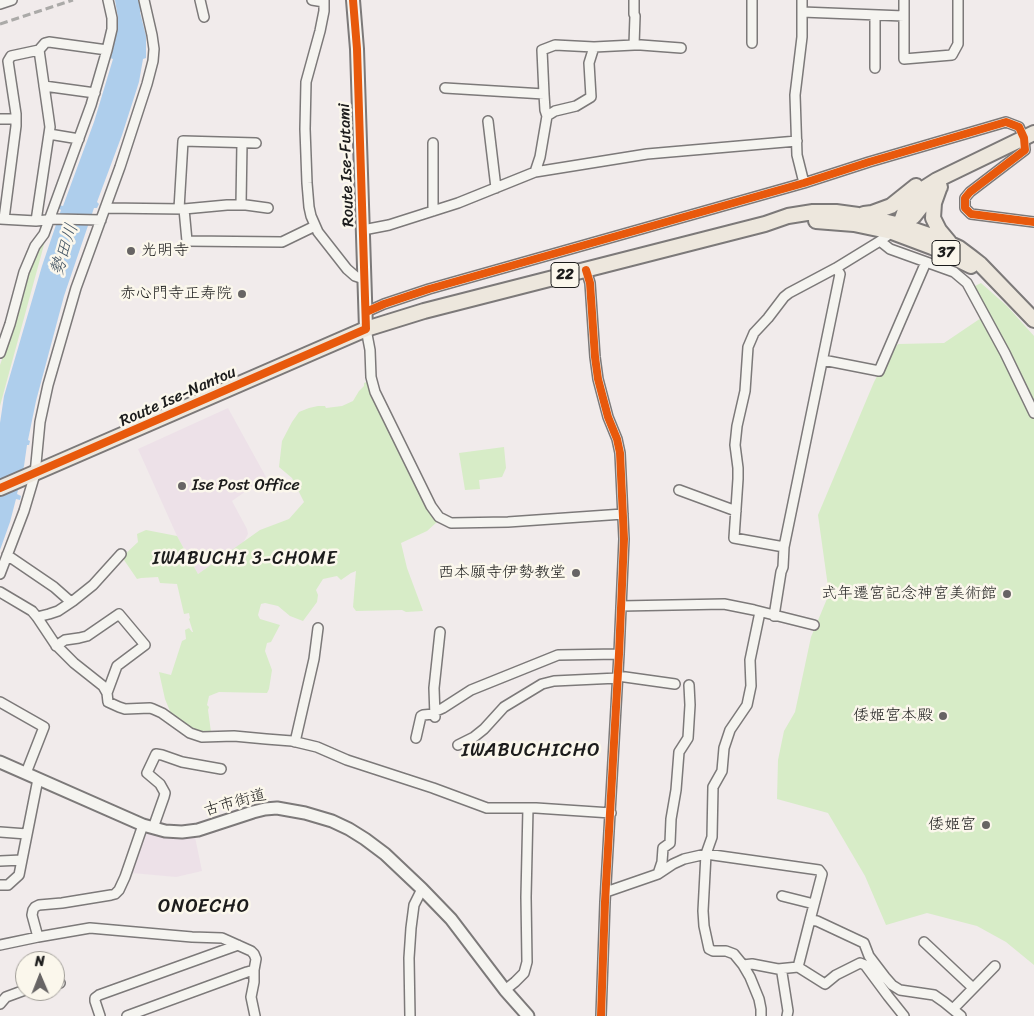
<!DOCTYPE html>
<meta charset="utf-8">
<style>
body{margin:0}
#map{position:relative;width:1034px;height:1016px;overflow:hidden;background:#f1ebeb;font-family:Sriracha,sans-serif}
canvas{display:block}
.north{position:absolute;left:15px;top:951px;width:50px;height:50px;box-sizing:border-box;background:#fbf7ec;border:1px solid #a29f99;border-radius:50%;rotate:359deg;font-size:14px;font-weight:700;line-height:20px;text-align:center;color:#1c1c1c}
.north::after{content:'';display:block;margin:auto;width:18px;height:22px;background:#676464;clip-path:polygon(50% 0,100% 100%,50% 72%,0 100%)}
</style>
<div id="map">
<canvas width="1034" height="1016"></canvas>
<div class="north">N</div>
</div>
<script>
const context = document.querySelector('canvas').getContext('2d');
context.lineJoin = 'round';
function fillPath(path, color) {
  context.fillStyle = color;
  context.fill(path, 'evenodd');
}
function poly(rows) {
  const path = new Path2D();
  for (const r of rows) {
    path.moveTo(r[0], r[1]);
    for (let i = 2; i < r.length; i += 2) path.lineTo(r[i], r[i + 1]);
  }
  return path;
}
function stroke(path, color, width, dash) {
  context.strokeStyle = color;
  context.lineWidth = width;
  context.lineCap = dash ? 'butt' : 'round';
  context.setLineDash(dash || []);
  context.stroke(path);
}
function drawText(font, color, halo, rows, align = 'center') {
  context.font = font + ' Sriracha,"Klee One",sans-serif';
  context.lineWidth = 5;
  context.setLineDash([]);
  context.textBaseline = 'middle';
  context.strokeStyle = halo;
  context.fillStyle = color;
  for (const [text, x, y, turn = 0] of rows) {
    context.save();
    context.translate(x, y);
    context.rotate((+turn || 0) * Math.PI / 180);
    context.textAlign = isNaN(turn) ? turn : align;
    if (halo) context.strokeText(text, 0, 0);
    context.fillText(text, 0, 0);
    context.restore();
  }
}
fillPath(poly([
 [228,408,266,477,232,501,247,529,248,534,243,543,198,574,177,536,138,449],
 [149,833,171,837,182,838,195,837,202,871,176,877,132,873,144,835]
]), '#ede1e8');
fillPath(poly([
 [45,241,0,406,0,365,13,328,33,261,37,251],
 [981,283,1007,306,1034,336,1034,965,1006,942,977,926,927,913,886,925,865,876,828,813,777,799,778,760,784,731,795,712,811,637,829,594,818,515,874,382,883,365,898,344,944,343,984,316,969,289],
 [369,381,373,395,430,514,437,522,427,531,401,543,407,568,423,611,406,612,402,610,356,611,353,607,356,571,351,573,341,580,337,576,323,579,316,590,318,595,317,602,303,621,290,616,278,606,265,603,261,604,258,615,260,619,280,625,271,642,267,643,265,651,272,670,269,689,267,693,219,692,209,696,207,705,209,707,208,710,211,732,190,730,172,716,165,699,159,672,171,675,182,641,186,639,185,630,189,628,192,632,193,632,189,619,190,618,189,613,184,614,177,584,160,583,158,577,141,578,137,579,122,557,138,542,137,534,146,530,177,536,198,574,260,530,289,519,304,502,292,478,279,467,282,441,292,422,299,412,309,408,318,406,325,406,326,408,342,406,353,401,359,391,364,386,364,383],
 [504,447,506,468,502,477,479,480,480,489,465,490,459,453]
]), '#d7ecc7');
fillPath(poly([
 [115,0,140,0,143,9,140,12,146,36,146,58,143,59,139,82,122,135,97,202,99,204,97,208,94,208,64,296,36,401,28,440,30,441,29,445,27,445,24,466,17,494,21,496,20,500,16,499,10,522,0,550,0,423,4,396,42,266,61,210,58,208,59,205,63,206,94,122,113,59,110,58,117,30,118,18]
]), '#aeceec');
const minor = poly([
 [200,0,204,17],
 [312,0,324,2],
 [324,0,324,11,320,31,306,82,305,129,307,183,309,207,311,216,318,232,347,269,355,276,364,279],
 [802,0,802,37,795,95,797,155,804,183],
 [904,0,904,59,952,55,958,44,958,0],
 [0,4,12,0],
 [802,12,904,16],
 [875,15,875,68],
 [752,43,752,0],
 [634,45,641,45,681,48],
 [44,86,95,93],
 [445,88,544,94,545,110,547,116],
 [544,94,542,50,555,45,594,47],
 [0,119,16,119],
 [488,121,496,188],
 [49,134,79,139],
 [433,143,433,211],
 [535,172,540,157,547,116,555,111,576,106,591,97,589,63,594,47,634,45,635,16,634,14,634,0],
 [241,205,242,143],
 [105,208,184,209,187,241,282,242,315,226],
 [179,209,183,141,256,143],
 [184,209,227,205,246,205,268,208],
 [0,219,36,221,56,219,101,220],
 [4,219,16,126,16,114,8,61,11,56,39,50],
 [36,221,50,127,39,50,45,43,49,42,107,50],
 [363,230,389,225,458,203,535,172,647,154,797,141],
 [880,241,890,249,954,272,967,283,1005,353,1034,413],
 [586,270,590,283,595,357,598,379,608,417,617,439,620,453,624,539,619,654,605,902,601,1016],
 [366,312,384,304,429,289,804,183,869,162,1006,122,1019,127,1024,138,1025,150,970,192,965,198,965,208,971,214,1034,222],
 [366,329,370,350,371,377,375,392,431,506,439,517,451,523,508,522,623,514],
 [0,353,10,324,24,272,35,246,44,234,91,105,107,50,112,29,112,18,108,0],
 [823,360,879,371,926,262],
 [679,490,736,511],
 [784,547,734,538,738,479,738,468,735,445,737,426,745,391,748,347,754,333,768,318,784,297,789,293,836,268],
 [7,555,54,587,71,602],
 [0,574,24,511,35,474,40,422,48,385,76,288,120,167,147,84,153,61,154,49,152,35,144,0],
 [0,592,32,611,37,617,55,644,74,663,103,686,107,693,108,702,119,707,125,709,150,708,153,709,162,713,190,733,202,737,234,736,266,739,292,741,317,747,347,760,433,788,487,808,536,808,611,813],
 [621,606,724,604,754,610,814,625],
 [760,612,750,660,751,686,747,705,730,730,724,748,722,771,713,787,712,837,706,854,703,911,704,926,709,949,713,951,726,951,734,954,743,965,750,977,759,999,761,1009,761,1016],
 [774,616,781,572,783,567,784,547,840,274,836,268,880,241,892,232],
 [37,617,49,614,58,611,73,601,93,585,121,554],
 [56,646,65,640,79,638,87,636,119,614,145,645,117,666,107,693],
 [618,676,675,684],
 [0,702,44,727,26,773],
 [434,712,443,708,471,690,558,655,619,654],
 [435,717,434,688,440,632],
 [416,738,421,716,423,715,434,714],
 [295,742,314,659,318,628],
 [458,745,474,737,484,729,504,707,542,684,554,681,618,678],
 [153,828,164,797,165,793,160,784,147,773,156,754,162,755,182,762,221,769],
 [0,832,27,834],
 [0,861,22,860],
 [658,874,662,862,663,848,670,843,671,819,676,790,679,752,688,738,690,705,689,685],
 [0,885,8,885,19,875,38,779],
 [606,892,658,874,673,864,684,859,706,854,819,870,822,874,810,920,817,921,864,943,869,956,885,977,892,985,900,990,934,995,944,1002,961,1016],
 [782,896,814,904],
 [810,920,798,967,825,984,836,975,860,963,865,965,888,996,904,1016],
 [38,937,32,915,33,910,35,907,39,905,62,903,111,895,115,894,119,890,125,877,143,825],
 [924,942,973,988],
 [0,945,38,937,90,928,192,937,222,938,251,951,254,954,256,959,254,970,254,982,251,997,255,1016],
 [743,965,752,964,778,969,798,967],
 [782,969,782,973,788,1011,787,1016],
 [55,984,60,983],
 [505,990,515,982,524,973,527,962,526,897,528,808],
 [0,1004,6,997,25,990],
 [953,1009,995,966],
 [100,1016,95,1001,95,998,99,995,238,945],
 [127,1016,247,972,254,970],
 [410,1016,409,958,411,928,414,905,422,889]
]);
const tertiary = poly([
 [0,762,143,825,165,831,182,832,198,830,253,812,265,809,277,808,305,813,332,821,349,829,365,839,385,854,422,889,451,919,505,990,528,1016]
]);
const secondary = poly([
 [353,0,357,49,366,329]
]);
const primary = poly([
 [939,189,934,203,933,218,939,230,949,242],
 [864,214,872,213,891,206,916,186],
 [816,221,854,224,892,232,932,247,971,266],
 [900,225,905,210,923,189,937,180,1034,133],
 [897,227,914,216,929,197,940,187],
 [0,488,366,329,424,311,765,224,788,216,813,212,836,212,858,215,900,225,935,237,959,248,971,257,980,264,1034,320]
]);
stroke(minor, '#7c7979', 12);
stroke(tertiary, '#7c7979', 15);
stroke(secondary, '#7c7979', 16);
stroke(primary, '#7c7979', 18);
stroke(minor, '#f5f4f0', 9);
stroke(tertiary, '#f5f4f0', 11);
stroke(secondary, '#f5f4f0', 12);
stroke(primary, '#ede7dd', 14);
stroke(poly([
 [0,24,73,0]
]), '#abaaa8', 3, [8, 4]);
stroke(poly([
 [586,270,590,283,595,357,598,379,608,417,617,439,620,453,624,539,619,654,605,902,601,1016],
 [366,312,384,304,429,289,804,183,869,162,1006,122,1019,127,1024,138,1025,150,970,192,965,198,965,208,971,214,1034,222],
 [0,488,366,329,357,49,353,0]
]), '#e8590c', 8);
for (const [x, y, r, color] of [
 [131,251,5,"#676464"],
 [242,294,5,"#676464"],
 [182,486,5,"#676464"],
 [576,573,5,"#676464"],
 [1007,594,5,"#676464"],
 [943,716,5,"#676464"],
 [986,825,5,"#676464"]
]) {
  const dot = new Path2D();
  dot.arc(x, y, r, 0, 2 * Math.PI);
  context.fillStyle = color;
  context.fill(dot);
  stroke(dot, '#fbf7ec', 2);
}
for (const [x, y, w] of [
 [946,253,28],
 [565,275,28]
]) {
  const box = new Path2D();
  box.roundRect(x - w / 2, y - 12.5, w, 25, 4);
  context.fillStyle = '#fbf7ec';
  context.fill(box);
  stroke(box, '#1c1c1c', 1);
}
drawText('bold 15px', '#1c1c1c', null, [
 ["37",946,253],
 ["22",565,275]
]);
drawText('16px', '#1c1c1c', '#fbf7ec', [
 ["Route Ise-Futami",347,165,-92],
 ["Route Ise-Nantou",178,397,-24],
 ["古市街道",235,803,-15]
]);
drawText('16px', '#1c1c1c', '#fbf7ec', [
 ["光明寺",141,251,"left"],
 ["赤心門寺正寿院",232,294],
 ["Ise Post Office",192,486,"left"],
 ["西本願寺伊勢教堂",566,573],
 ["式年遷宮記念神宮美術館",997,594],
 ["倭姬宮本殿",933,716],
 ["倭姬宮",976,825]
], 'right');
drawText('italic 18px', '#455665', '#fbf7ec', [
 ["勢田川",65,250,-72]
]);
context.letterSpacing = '1px';
drawText('18px', '#1c1c1c', '#fbf7ec', [
 ["IWABUCHI 3-CHOME",245,559]
]);
context.letterSpacing = '0px';
context.letterSpacing = '1px';
drawText('19px', '#1c1c1c', '#fbf7ec', [
 ["IWABUCHICHO",531,751],
 ["ONOECHO",204,907]
]);
context.letterSpacing = '0px';
</script>
